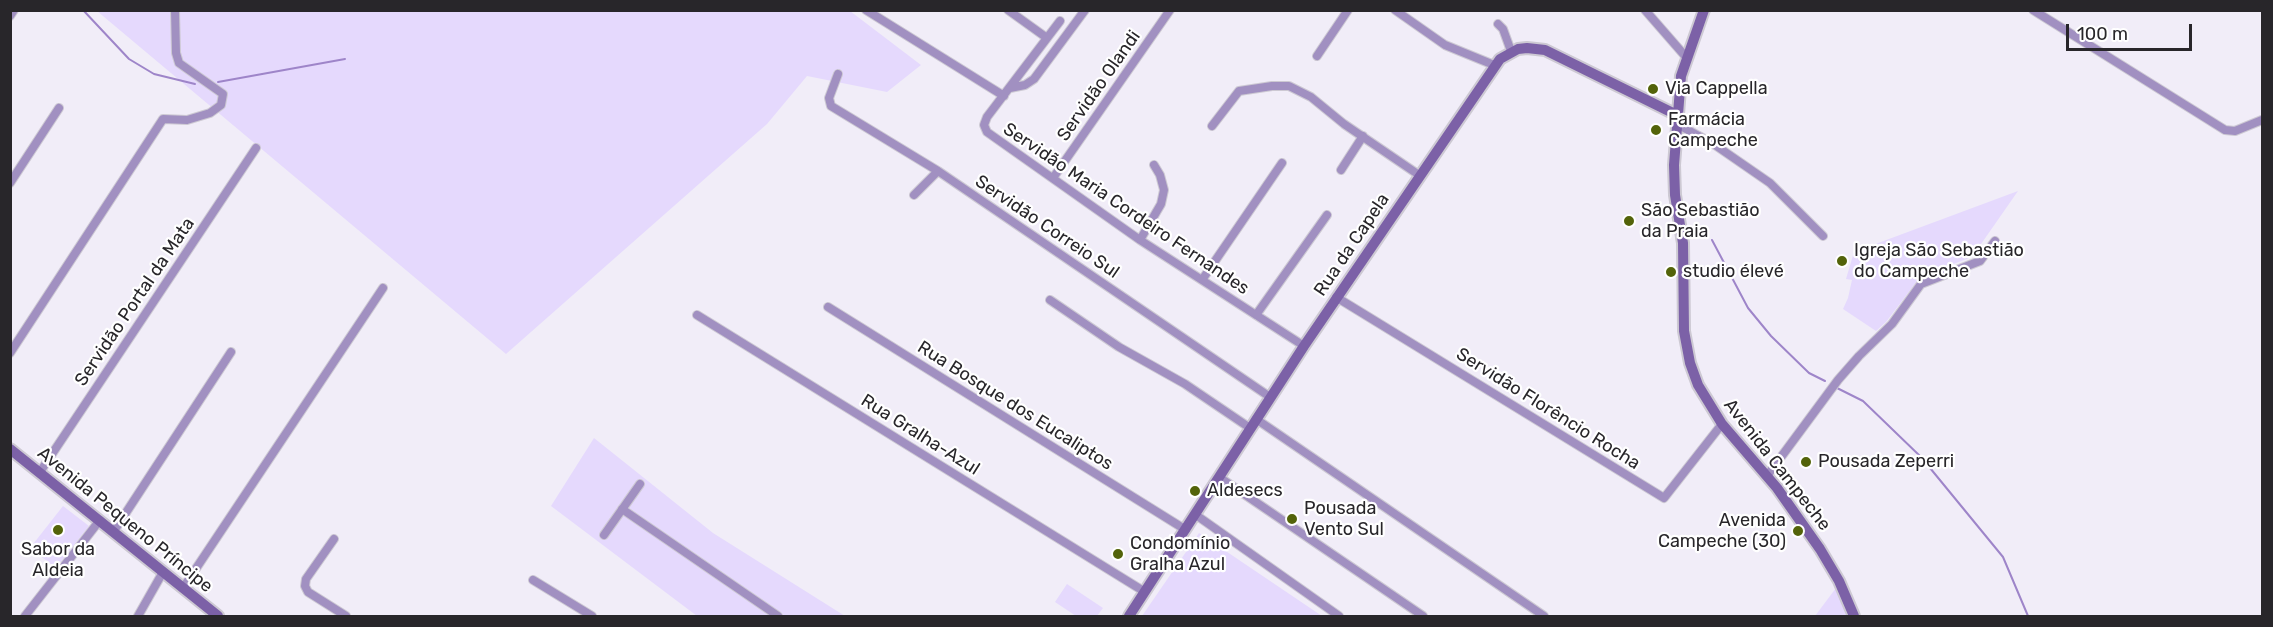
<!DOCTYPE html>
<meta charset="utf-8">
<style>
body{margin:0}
#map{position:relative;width:2273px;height:627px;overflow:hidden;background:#f1edf8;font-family:Rubik,sans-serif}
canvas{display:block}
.frame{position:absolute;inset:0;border:12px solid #28262a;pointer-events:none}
.scale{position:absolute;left:2066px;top:24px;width:126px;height:27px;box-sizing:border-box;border:3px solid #28262a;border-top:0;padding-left:8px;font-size:18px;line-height:21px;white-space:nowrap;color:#28262a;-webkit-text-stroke:4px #fff;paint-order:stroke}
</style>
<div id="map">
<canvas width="2273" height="627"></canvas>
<div class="frame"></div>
<div class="scale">100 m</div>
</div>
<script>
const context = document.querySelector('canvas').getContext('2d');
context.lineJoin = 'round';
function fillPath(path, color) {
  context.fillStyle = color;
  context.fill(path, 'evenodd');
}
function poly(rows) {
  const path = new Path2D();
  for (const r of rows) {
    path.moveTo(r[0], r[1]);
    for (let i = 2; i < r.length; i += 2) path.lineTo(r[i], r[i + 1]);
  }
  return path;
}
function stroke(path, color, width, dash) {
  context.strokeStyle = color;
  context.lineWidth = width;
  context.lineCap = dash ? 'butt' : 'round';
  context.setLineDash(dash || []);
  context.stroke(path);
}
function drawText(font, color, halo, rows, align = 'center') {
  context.font = font + ' Rubik,sans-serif';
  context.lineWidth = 4.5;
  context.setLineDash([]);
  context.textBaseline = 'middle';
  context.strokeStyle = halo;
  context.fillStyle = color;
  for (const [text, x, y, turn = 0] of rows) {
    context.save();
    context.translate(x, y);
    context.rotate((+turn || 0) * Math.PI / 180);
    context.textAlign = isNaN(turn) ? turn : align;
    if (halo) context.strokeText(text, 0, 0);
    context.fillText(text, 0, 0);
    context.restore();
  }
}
fillPath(poly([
 [97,11,850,11,921,65,887,92,807,76,767,124,506,354],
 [2018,191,1972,257,1921,276,1886,322,1876,331,1843,309,1848,298,1852,280,1846,279,1854,252],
 [594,438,713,533,845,616,697,616,551,506],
 [63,506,89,526,56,568,30,548],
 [1199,533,1322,616,1142,616],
 [1067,584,1103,608,1097,616,1076,616,1055,602],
 [1836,588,1848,616,1815,616]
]), '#e5d9fd');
stroke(poly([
 [83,10,129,59,154,74,195,84],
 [218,82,345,59],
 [1712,240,1748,308,1771,336,1809,373,1825,381],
 [1837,388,1863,401,1921,457,2003,557,2028,616]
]), '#9e85c9', 2);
const street = poly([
 [866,10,1004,96],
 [1008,10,1047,38],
 [1395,10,1445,45,1494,65],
 [1645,10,1686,57],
 [2033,10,2225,130,2235,131,2262,120],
 [10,16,14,10],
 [1060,21,987,117,984,125,987,132,1140,240,1304,346],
 [1498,24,1503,29,1511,51],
 [1317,56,1348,10],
 [838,74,829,98,831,106,938,171,1270,397],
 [1010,88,1025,85,1034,79,1085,10],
 [1677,124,1715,145,1770,183,1823,236],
 [1212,126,1239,91,1272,86,1289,86,1311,97,1344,124,1419,175],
 [1341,170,1363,136],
 [1053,178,1170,10],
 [10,183,59,108],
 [914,195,938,171],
 [1140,240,1161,204,1164,190,1160,175,1154,165],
 [1202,280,1282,163],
 [1336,297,1664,498,1722,424],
 [1050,300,1119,347,1185,384,1250,428],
 [828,307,1186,530],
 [697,315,1145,592],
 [1256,315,1327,215],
 [10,353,163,119,187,120,210,113,221,105,223,94,179,63,176,53,175,10],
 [1256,419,1544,616],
 [40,472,256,148],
 [1767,476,1838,380,1859,356,1892,324,1921,284,1980,261,1995,241],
 [1219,477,1423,616],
 [622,509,778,616],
 [1196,515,1339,616],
 [114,531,231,352],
 [604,535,640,484],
 [334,539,306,579,305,586,308,592,346,616],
 [533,580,592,616],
 [183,588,383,288],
 [25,616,100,520],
 [138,616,163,572]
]);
const secondary = poly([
 [1704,10,1681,76,1674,165,1675,195,1683,243,1684,331,1690,363,1698,385,1722,424,1777,488,1820,549,1839,581,1854,616],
 [10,449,218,616],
 [1129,616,1304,346,1500,59,1518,49,1527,48,1545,50,1677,115]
]);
stroke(street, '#cdc9d3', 10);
stroke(secondary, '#cdc9d3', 14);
stroke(street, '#a190c1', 8);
stroke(secondary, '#7c61a7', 10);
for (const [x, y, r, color] of [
 [1653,89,6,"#53630a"],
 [1656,130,6,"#53630a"],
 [1629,221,6,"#53630a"],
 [1842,261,6,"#53630a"],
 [1671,272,6,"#53630a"],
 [1806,462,6,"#53630a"],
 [1195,491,6,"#53630a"],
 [1292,519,6,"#53630a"],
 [58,530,6,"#53630a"],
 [1798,531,6,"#53630a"],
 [1118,554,6,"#53630a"]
]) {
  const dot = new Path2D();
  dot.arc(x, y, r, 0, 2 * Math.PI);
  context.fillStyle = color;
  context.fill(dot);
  stroke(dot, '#fff', 2);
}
drawText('18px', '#28262a', '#fff', [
 ["Servidão Olandi",1099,86,-55],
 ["Servidão Maria Cordeiro Fernandes",1126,209,34],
 ["Servidão Correio Sul",1047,227,34],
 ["Rua da Capela",1352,245,-56],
 ["Servidão Portal da Mata",135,302,-56],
 ["Rua Bosque dos Eucaliptos",1015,406,32],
 ["Servidão Florêncio Rocha",1548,409,32],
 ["Rua Gralha-Azul",920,435,32],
 ["Avenida Campeche",1777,465,52],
 ["Avenida Pequeno Príncipe",125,520,39]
]);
drawText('18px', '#28262a', '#fff', [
 ["Via Cappella",1665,89],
 ["Farmácia",1668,120],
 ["Campeche",1668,141],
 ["São Sebastião",1641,211],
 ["da Praia",1641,232],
 ["Igreja São Sebastião",1854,251],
 ["do Campeche",1854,272],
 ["studio élevé",1683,272],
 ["Pousada Zeperri",1818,462],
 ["Aldesecs",1207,491],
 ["Pousada",1304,509],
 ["Vento Sul",1304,530],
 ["Avenida",1786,521,"right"],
 ["Campeche (30)",1786,542,"right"],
 ["Condomínio",1130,544],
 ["Gralha Azul",1130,565],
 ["Sabor da",58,550,"center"],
 ["Aldeia",58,571,"center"]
], 'left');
</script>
